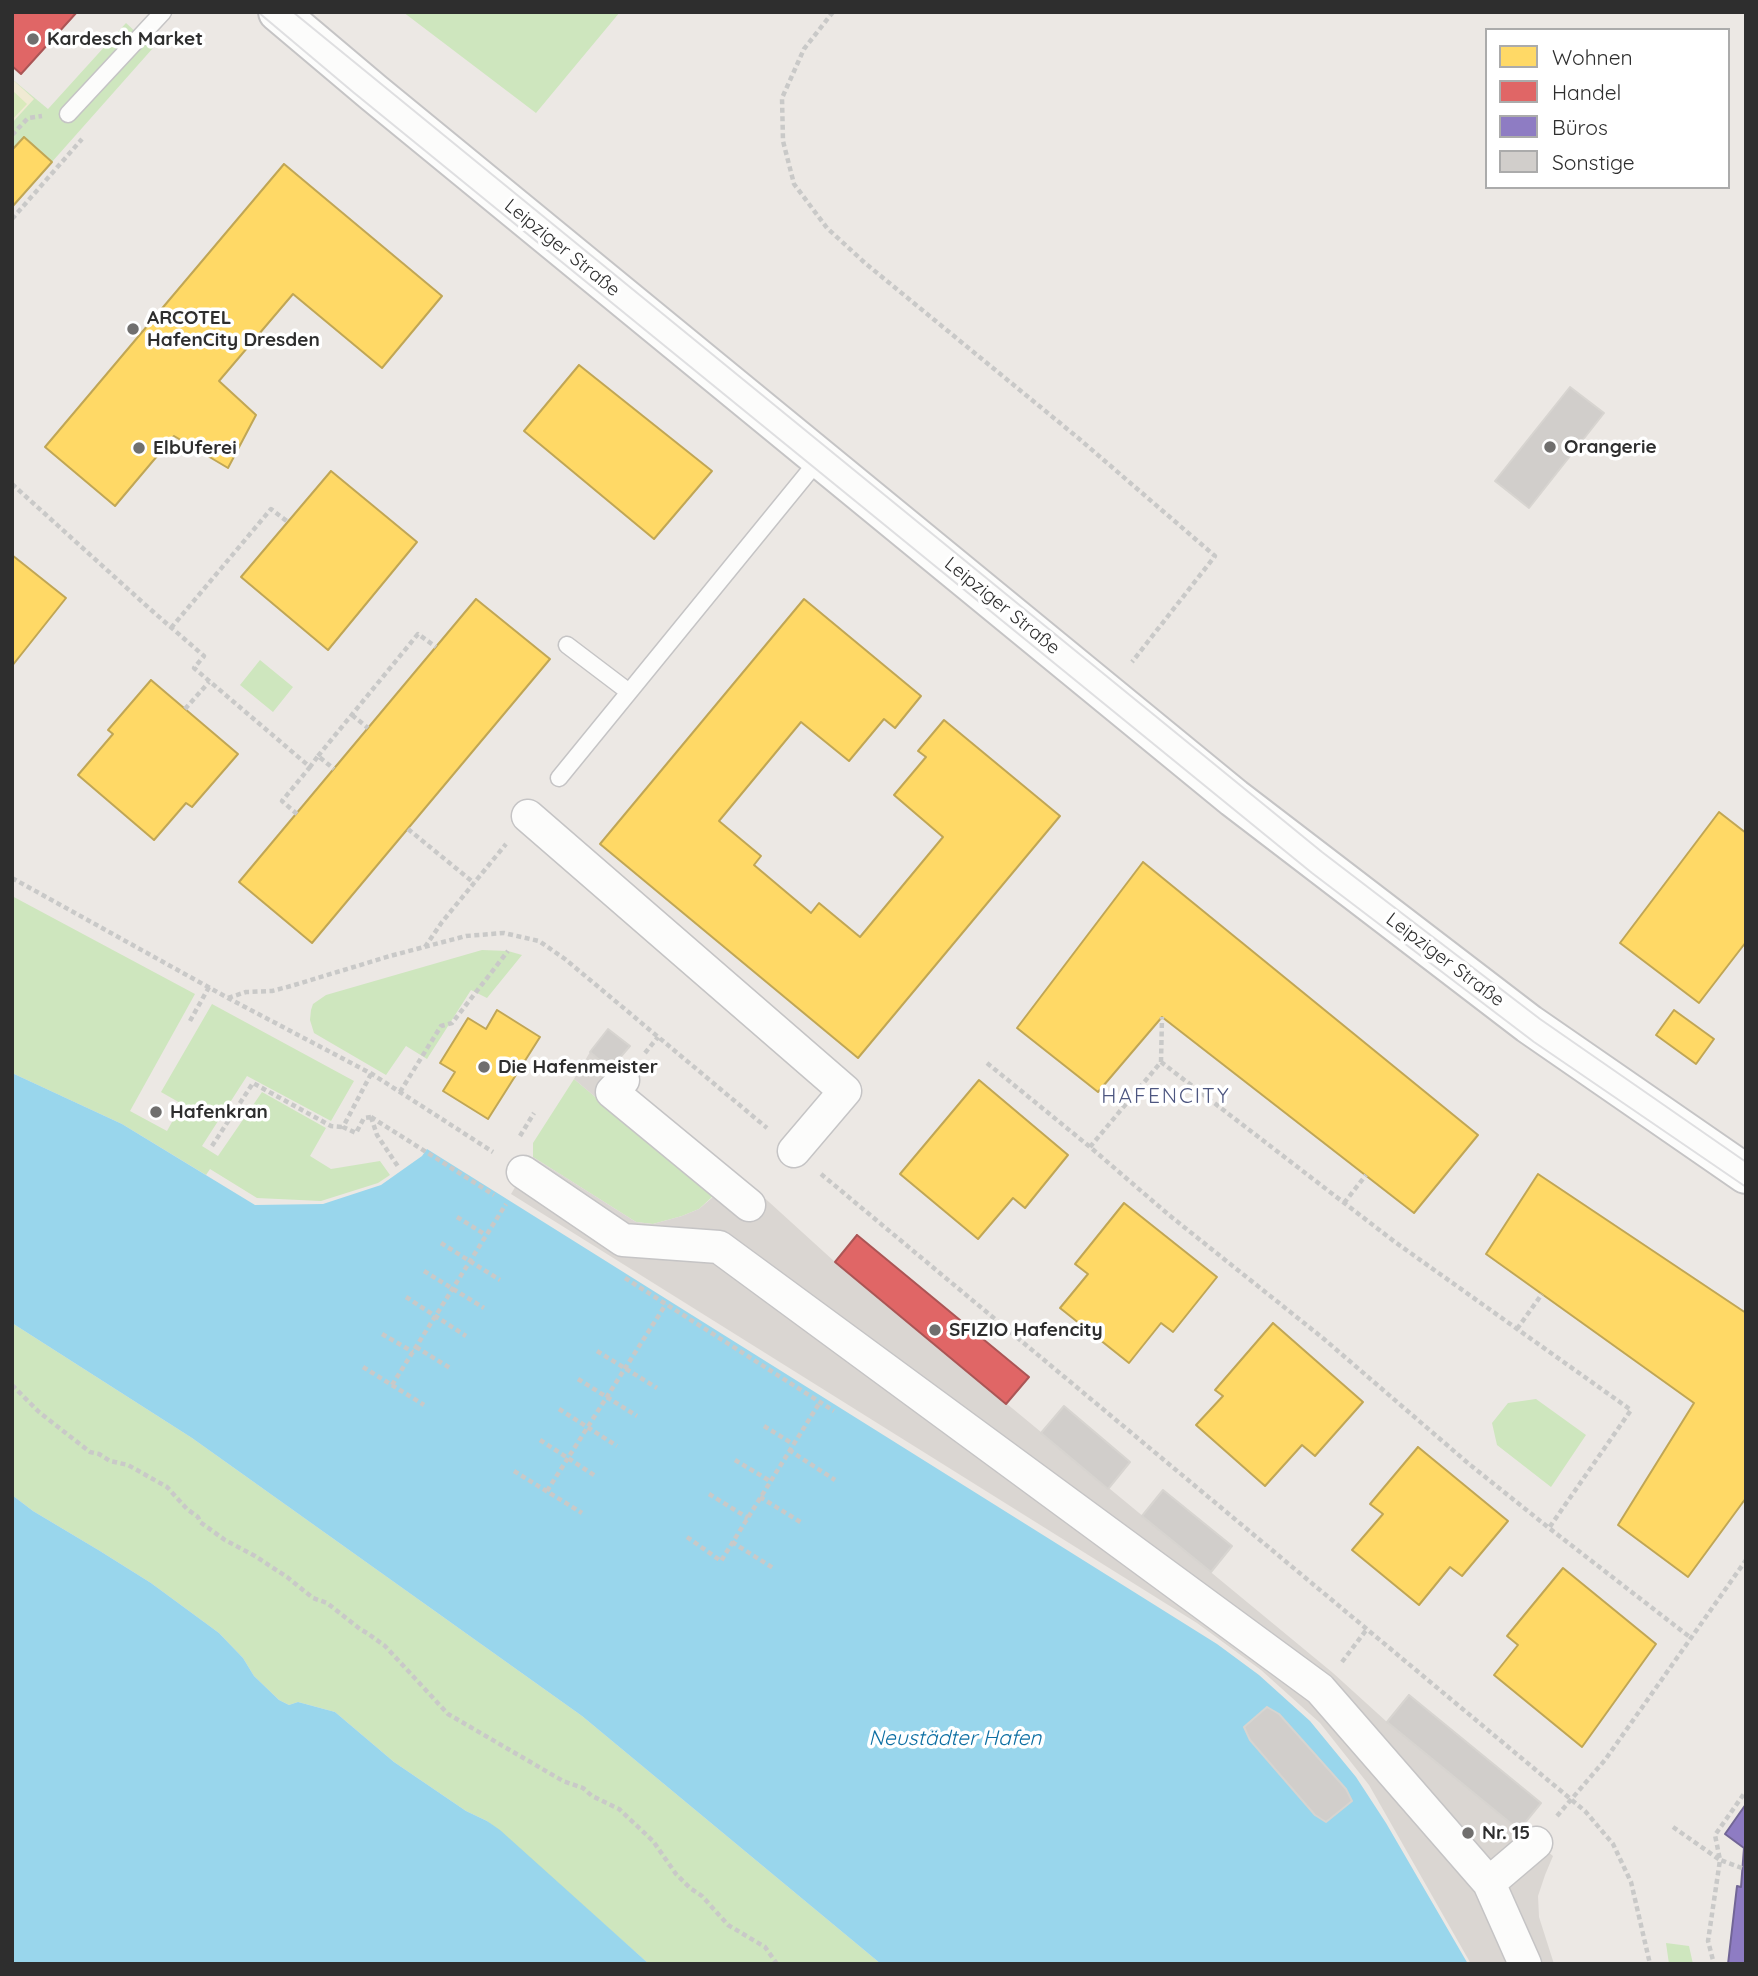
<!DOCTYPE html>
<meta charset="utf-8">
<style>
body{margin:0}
#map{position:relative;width:1758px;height:1976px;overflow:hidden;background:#ece8e4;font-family:Quicksand,sans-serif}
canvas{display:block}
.frame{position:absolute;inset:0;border:14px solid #2e2e2e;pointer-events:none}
.legend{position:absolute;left:1485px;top:28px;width:245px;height:161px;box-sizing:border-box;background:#fff;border:2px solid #ababab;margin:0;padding:9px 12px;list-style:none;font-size:21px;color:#2e2e2e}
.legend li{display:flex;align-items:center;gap:14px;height:35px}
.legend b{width:35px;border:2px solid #ababab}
</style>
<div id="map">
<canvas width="1758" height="1976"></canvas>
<div class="frame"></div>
<ul class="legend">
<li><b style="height:19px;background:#ffd966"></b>Wohnen</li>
<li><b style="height:19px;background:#e06666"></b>Handel</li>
<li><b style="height:19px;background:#8e7cc3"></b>Büros</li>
<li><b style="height:19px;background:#d1cecb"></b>Sonstige</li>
</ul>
</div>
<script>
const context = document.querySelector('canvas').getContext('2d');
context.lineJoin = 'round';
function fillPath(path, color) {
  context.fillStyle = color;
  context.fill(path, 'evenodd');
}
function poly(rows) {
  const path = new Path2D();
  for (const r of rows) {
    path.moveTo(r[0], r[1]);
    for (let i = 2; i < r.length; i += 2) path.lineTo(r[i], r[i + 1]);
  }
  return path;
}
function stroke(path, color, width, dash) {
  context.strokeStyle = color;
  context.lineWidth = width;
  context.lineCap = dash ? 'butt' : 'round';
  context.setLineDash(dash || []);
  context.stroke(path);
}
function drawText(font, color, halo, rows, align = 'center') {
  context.font = font + ' Quicksand,sans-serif';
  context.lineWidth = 7;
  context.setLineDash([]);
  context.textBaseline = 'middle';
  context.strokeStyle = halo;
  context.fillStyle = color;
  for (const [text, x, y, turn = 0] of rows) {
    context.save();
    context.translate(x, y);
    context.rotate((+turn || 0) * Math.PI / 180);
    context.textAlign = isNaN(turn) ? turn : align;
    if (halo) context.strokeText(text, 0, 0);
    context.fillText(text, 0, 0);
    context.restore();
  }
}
fillPath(poly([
 [403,12,620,12,536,113],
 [126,23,153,48,12,207,12,79,48,109],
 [260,660,293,687,273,712,240,685],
 [12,896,195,994,130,1111,167,1131,182,1104,161,1092,212,1004,354,1081,331,1121,247,1076,202,1146,218,1156,262,1092,326,1128,310,1156,331,1169,380,1161,390,1175,378,1183,321,1201,257,1198,210,1169,206,1175,122,1124,12,1073],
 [482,950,508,951,522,955,487,998,471,990,427,1059,406,1046,386,1075,314,1033,310,1020,311,1010,313,1004,326,995],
 [574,1079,713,1196,699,1209,682,1216,653,1224,636,1222,533,1157,533,1143],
 [12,1323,192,1438,582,1716,881,1964,649,1964,487,1821,466,1811,394,1762,335,1712,298,1702,289,1705,279,1700,254,1676,243,1658,219,1633,151,1583,100,1551,33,1511,12,1495],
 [1536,1399,1586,1435,1551,1487,1497,1445,1492,1423,1508,1403],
 [1666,1943,1689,1946,1693,1964,1669,1964]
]), '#cee6be');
fillPath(poly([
 [12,79,34,99,12,123]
]), '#f0ead3');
fillPath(poly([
 [12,90,27,104,12,120]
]), '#d9eabb');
fillPath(poly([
 [590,1052,758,1192,835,1262,1333,1673,1387,1722,1553,1856,1545,1875,1538,1896,1539,1917,1554,1964,1471,1964,1369,1785,1320,1723,1261,1670,1197,1623,511,1194,533,1157,636,1222,653,1224,682,1216,699,1209,713,1197,574,1079]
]), '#dad6d2');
fillPath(poly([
 [12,1073,122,1124,255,1205,323,1204,381,1185,422,1156,427,1149,1217,1644,1259,1675,1310,1721,1356,1777,1386,1823,1468,1964,881,1964,582,1716,192,1438,12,1323],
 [12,1495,33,1511,100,1551,151,1583,219,1633,243,1658,254,1676,279,1700,289,1705,298,1702,335,1712,394,1762,466,1811,487,1821,500,1830,649,1964,12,1964]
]), '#99d6ec');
const homes = poly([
 [24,137,52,162,12,207,12,150,24,137],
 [284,164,442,296,382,368,293,294,219,381,256,415,228,468,174,436,115,506,45,447,284,164],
 [579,365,712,471,654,539,524,431,579,365],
 [331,471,417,542,328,650,241,577,331,471],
 [12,555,66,598,12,666,12,555],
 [476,599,550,659,312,943,239,882,476,599],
 [804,599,921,696,895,728,884,719,849,761,801,722,719,821,761,856,754,865,811,913,819,903,860,937,943,837,894,795,926,757,918,751,944,720,1060,816,858,1058,600,844,804,599],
 [151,680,238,754,192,807,186,803,154,840,78,775,113,734,108,730,151,680],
 [1719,812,1746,833,1746,942,1699,1003,1620,943,1719,812],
 [1143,862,1478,1135,1414,1213,1162,1017,1098,1092,1017,1028,1143,862],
 [497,1010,540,1037,488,1119,443,1091,455,1072,440,1063,468,1018,486,1029,497,1010],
 [1674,1010,1714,1039,1696,1064,1656,1035,1674,1010],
 [979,1080,1068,1155,1025,1208,1013,1198,978,1239,900,1174,979,1080],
 [1538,1174,1746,1313,1746,1498,1688,1577,1618,1525,1694,1403,1486,1254,1538,1174],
 [1124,1203,1217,1277,1173,1332,1161,1323,1129,1363,1060,1308,1088,1274,1075,1264,1124,1203],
 [1273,1323,1363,1402,1315,1456,1302,1445,1265,1486,1196,1425,1223,1396,1215,1390,1273,1323],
 [1418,1447,1508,1521,1462,1576,1450,1567,1419,1605,1352,1550,1383,1514,1370,1504,1418,1447],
 [1563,1568,1656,1644,1582,1747,1494,1675,1518,1645,1507,1636,1563,1568]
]);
fillPath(homes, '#ffd966');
stroke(homes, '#c0a655', 2);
const shops = poly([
 [12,12,77,12,21,74,12,66,12,12],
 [857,1235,1029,1377,1006,1404,835,1262,857,1235]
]);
fillPath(shops, '#e06666');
stroke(shops, '#ab5555', 2);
const offices = poly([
 [1746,1804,1746,1964,1728,1964,1737,1886,1741,1887,1744,1848,1725,1834,1746,1804]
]);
fillPath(offices, '#8e7cc3');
stroke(offices, '#716596', 2);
const building = poly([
 [1570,387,1604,413,1529,508,1495,481,1570,387],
 [608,1029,630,1046,610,1069,590,1052,608,1029],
 [1064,1406,1130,1462,1108,1489,1041,1433,1064,1406],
 [1163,1490,1232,1546,1211,1572,1142,1516,1163,1490],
 [1409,1695,1541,1803,1519,1830,1387,1722,1409,1695],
 [1267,1707,1279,1714,1346,1789,1352,1801,1326,1822,1315,1815,1250,1740,1244,1727,1267,1707]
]);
fillPath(building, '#d1cecb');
stroke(building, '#d7d4d0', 2);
const lane = poly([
 [68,114,163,12],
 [567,645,629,692],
 [559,778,820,458]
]);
const street = poly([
 [528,816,845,1091,794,1151],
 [623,1080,612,1092,749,1205],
 [523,1172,623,1240,719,1247,1320,1689,1489,1883,1525,1964],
 [1489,1883,1536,1843]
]);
const secondary = poly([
 [278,12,374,93,1234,798,1529,1024,1746,1174]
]);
stroke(lane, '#c5c4c5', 19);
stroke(street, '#c5c4c5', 35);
stroke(secondary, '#c5c4c5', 42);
stroke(poly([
 [833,12,804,49,782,98,783,141,794,184,827,228,865,263,1077,437,1215,556,1132,662],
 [12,135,28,118,42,116],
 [12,219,82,139],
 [12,484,150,609,204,656,194,668,310,767,318,756,334,769],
 [171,628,271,509,288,522],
 [185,709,209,682],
 [352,715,368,728],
 [318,756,418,634,436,647],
 [297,814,282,801,310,767],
 [408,829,474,883],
 [12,878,228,998,372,1074,493,1152],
 [425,947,442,922,506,844],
 [228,998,246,992,272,991,291,986,390,956,466,936,504,933,539,941,565,959,767,1128],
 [190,1021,209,987],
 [645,1053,658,1037],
 [1161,1062,1162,1017],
 [987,1063,1090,1147,1169,1215,1324,1339,1469,1464,1549,1528,1691,1638],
 [400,1092,441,1026,452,1023,508,951],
 [371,1117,494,1195],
 [371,1117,364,1118,356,1133,343,1127,371,1074],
 [371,1117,377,1135,399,1168],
 [520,1136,534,1113],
 [212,1146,253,1083,331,1126,343,1127],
 [1090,1147,1161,1062,1395,1242,1631,1410,1549,1528],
 [821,1174,1585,1811,1613,1844,1631,1882,1650,1964],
 [1344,1203,1366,1175],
 [457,1217,486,1235],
 [441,1243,500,1280],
 [424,1271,484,1308],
 [625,1278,834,1411],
 [406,1297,466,1336],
 [1517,1329,1542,1294],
 [382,1334,413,1352],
 [416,1347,450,1368],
 [597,1351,657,1388],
 [363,1367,424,1405],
 [578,1379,637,1416],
 [12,1385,39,1412,90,1452,99,1454,110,1461,128,1465,167,1487,187,1509,198,1517,200,1522,225,1540,255,1556,287,1577,313,1598,327,1603,360,1629,367,1633,385,1646,448,1714,563,1781,583,1788,592,1796,619,1809,653,1841,676,1874,690,1888,702,1896,728,1925,765,1947,777,1964],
 [392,1385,506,1204],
 [559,1409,617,1446],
 [764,1426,793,1444],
 [540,1440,597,1477],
 [789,1450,835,1480],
 [735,1460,770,1481],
 [514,1471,582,1513],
 [547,1491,666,1304],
 [709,1494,748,1518],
 [760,1497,802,1523],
 [687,1537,721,1561,820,1402],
 [732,1542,773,1568],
 [1342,1662,1367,1629],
 [1557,1816,1605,1760,1746,1560],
 [1673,1827,1720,1860,1708,1941,1714,1964],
 [1742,1868,1720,1860,1715,1835,1746,1791]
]), '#c9c9c8', 4.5, [5, 3.5]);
stroke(lane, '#fcfcfb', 16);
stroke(street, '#fcfcfb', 32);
stroke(secondary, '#fcfcfb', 38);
stroke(poly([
 [258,12,353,92,1312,873,1534,1042,1746,1187],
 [293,12,1322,852,1540,1019,1746,1162]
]), '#dfdfe1', 2);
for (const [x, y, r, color] of [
 [33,39,7,"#706f6e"],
 [133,329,7,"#706f6e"],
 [1550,447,7,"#706f6e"],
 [139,448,7,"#706f6e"],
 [484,1067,7,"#706f6e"],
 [156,1112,7,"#706f6e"],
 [935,1330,7,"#706f6e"],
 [1468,1833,7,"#706f6e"]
]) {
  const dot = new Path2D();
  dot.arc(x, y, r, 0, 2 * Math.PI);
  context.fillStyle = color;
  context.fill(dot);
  stroke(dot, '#fff', 2.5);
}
drawText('bold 19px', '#2e2e2e', '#fff', [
 ["Kardesch Market",47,39],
 ["ARCOTEL",147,318],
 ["HafenCity Dresden",147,340],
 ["Orangerie",1564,447],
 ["ElbUferei",153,448],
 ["Die Hafenmeister",498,1067],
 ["Hafenkran",170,1112],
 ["SFIZIO Hafencity",949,1330],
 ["Nr. 15",1482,1833]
], 'left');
drawText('19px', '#2e2e2e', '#fff', [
 ["Leipziger Straße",562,248,39],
 ["Leipziger Straße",1002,606,39],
 ["Leipziger Straße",1445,960,37]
]);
context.letterSpacing = '2px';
drawText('21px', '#4d5680', '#fff', [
 ["HAFENCITY",1166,1097]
]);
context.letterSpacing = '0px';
drawText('italic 21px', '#0d6fa3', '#fff', [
 ["Neustädter Hafen",955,1739]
]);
</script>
